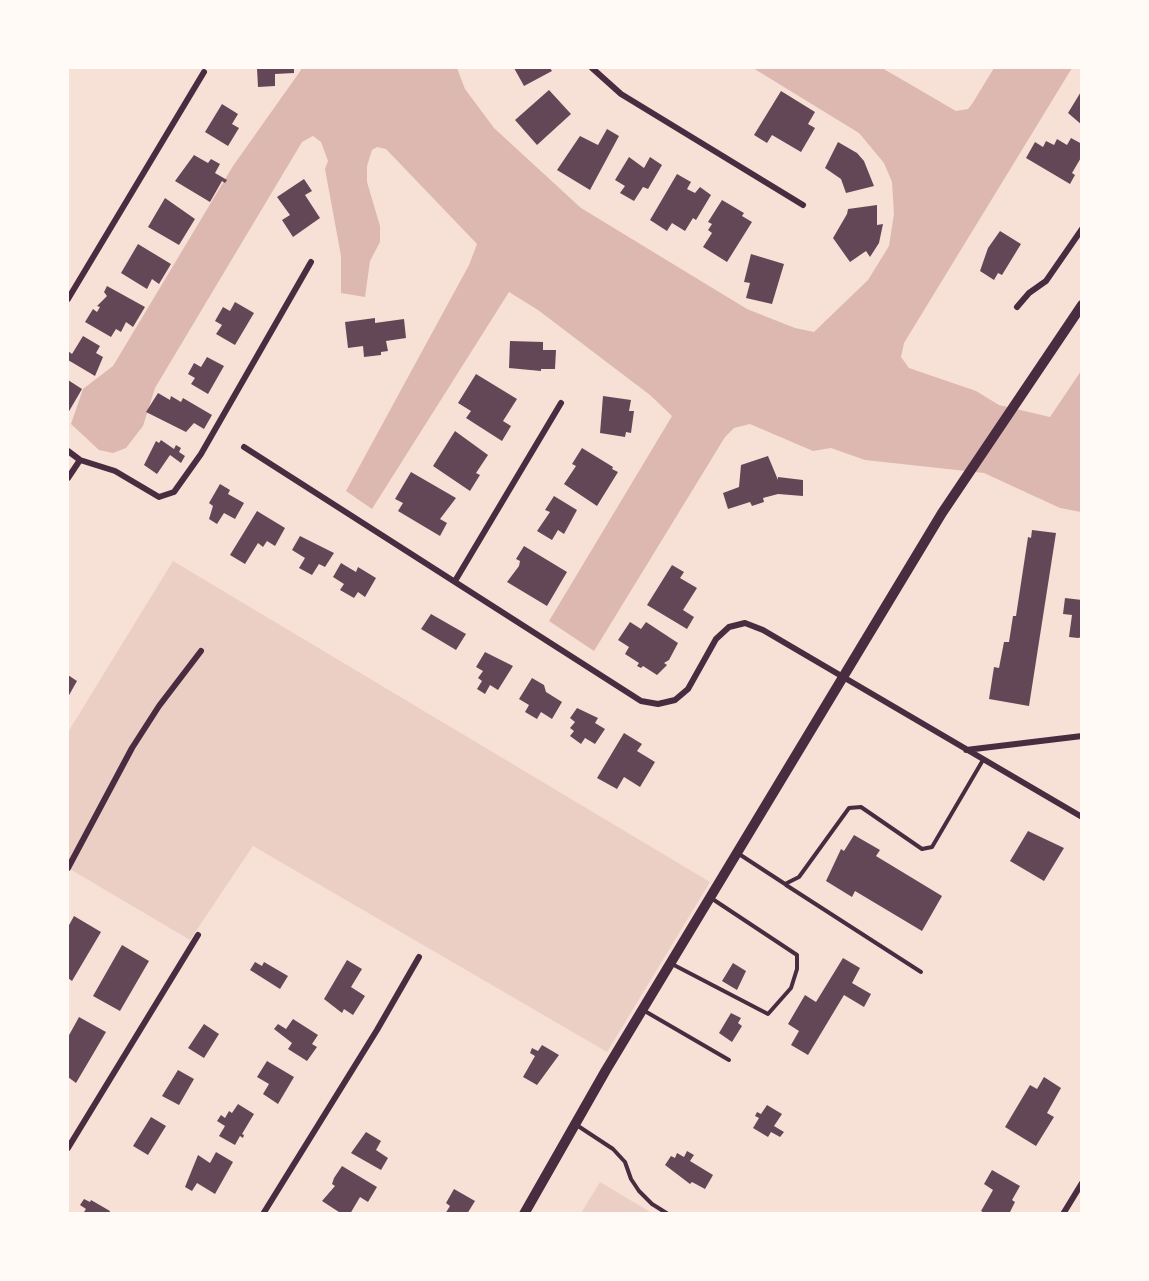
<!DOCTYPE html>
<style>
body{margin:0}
#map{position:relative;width:1149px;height:1281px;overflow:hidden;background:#f7e1d7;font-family:"Source Sans 3",sans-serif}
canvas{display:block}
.frame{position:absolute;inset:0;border:69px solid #fffaf5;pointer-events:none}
</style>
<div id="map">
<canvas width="1149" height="1281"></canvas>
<div class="frame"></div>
</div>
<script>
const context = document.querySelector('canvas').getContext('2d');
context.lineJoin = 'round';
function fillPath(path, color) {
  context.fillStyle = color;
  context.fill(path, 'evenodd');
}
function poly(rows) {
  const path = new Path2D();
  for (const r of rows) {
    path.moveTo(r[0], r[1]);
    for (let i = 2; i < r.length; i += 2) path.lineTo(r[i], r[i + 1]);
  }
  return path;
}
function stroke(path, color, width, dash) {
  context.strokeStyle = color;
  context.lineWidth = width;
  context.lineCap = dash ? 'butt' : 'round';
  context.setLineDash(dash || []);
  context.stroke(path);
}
fillPath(poly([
 [173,561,710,882,607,1052,253,846,190,940,68,868,68,732],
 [600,1182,652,1213,581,1213]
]), '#ebcfc5');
fillPath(poly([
 [300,68,457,68,465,89,494,128,581,208,747,309,795,328,814,332,868,280,889,246,894,214,892,182,884,163,859,133,753,68,882,68,956,111,968,109,972,104,994,68,1072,68,904,343,901,357,909,368,976,391,999,405,1050,417,1081,371,1081,512,1060,508,984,473,865,460,831,448,813,451,750,424,734,428,725,437,594,651,549,621,672,416,650,395,538,310,509,292,372,509,346,491,469,265,477,244,386,149,377,147,372,150,367,166,367,182,380,226,380,242,370,261,365,297,341,293,341,256,325,169,328,161,321,142,313,136,302,142,155,388,143,426,126,448,113,453,99,450,71,424,83,389,113,366,233,166,301,70]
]), '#dcb8b0');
fillPath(poly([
 [257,68,294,68,294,73,275,74,275,86,258,87],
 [514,68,550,68,552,71,524,86],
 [549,90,571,114,537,145,515,120],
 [1082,90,1082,125,1068,113],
 [781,91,815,112,808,124,815,128,801,152,772,135,767,143,754,135],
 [222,104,238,114,232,124,239,128,228,146,205,132],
 [607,129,619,136,590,190,557,170,580,136,598,145],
 [1071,138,1082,144,1082,156,1072,173,1075,175,1070,184,1026,158,1035,142,1043,147,1046,141,1054,145,1057,139,1067,145],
 [838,142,857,153,864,161,874,186,846,193,841,179,825,168],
 [194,155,208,163,211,159,220,164,215,173,227,180,225,183,222,181,210,202,175,181],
 [629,157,644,168,650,157,662,165,648,189,643,187,634,201,620,193,625,186,615,180],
 [677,174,691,182,687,189,695,193,700,187,711,195,696,220,693,218,685,231,672,223,667,231,650,220],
 [304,179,312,191,305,195,320,218,293,237,282,220,290,215,277,197],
 [165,198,195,219,179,245,148,227],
 [722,200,744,213,742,216,752,222,727,262,703,247,712,233,708,230,712,224,708,222],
 [877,205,877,225,883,224,879,243,870,257,866,251,850,262,833,238,847,214,848,209],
 [1000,231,1021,244,1002,275,998,273,994,280,980,271,988,248],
 [138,244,171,264,159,284,152,279,147,289,121,273],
 [751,254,784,264,772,304,746,298,750,283,744,282],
 [107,286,145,307,133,327,126,322,121,332,116,329,111,337,85,322,93,309,97,312,100,307,97,306,107,296,104,292],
 [235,302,254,313,235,345,216,334,222,325,215,321,223,307,230,311],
 [375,318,375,323,404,319,406,338,386,341,388,351,381,352,381,355,364,357,363,346,348,348,345,322],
 [83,336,100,346,96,353,103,357,95,376,68,360,68,351,72,354],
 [510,341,543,342,543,350,556,350,555,369,541,369,541,371,509,368],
 [207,357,224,366,208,394,191,384,195,378,188,374,194,363,201,367],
 [476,374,517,399,503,421,511,426,502,441,466,418,471,411,458,403],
 [68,380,82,389,68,413],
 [158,393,170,400,171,396,181,402,183,398,212,415,204,429,194,423,186,432,146,412],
 [603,396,631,400,629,411,634,411,631,433,626,432,625,437,600,433],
 [455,431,488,455,476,473,480,475,470,491,433,466],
 [161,440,174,449,176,445,181,448,179,452,185,456,181,463,170,455,157,474,144,465,156,441,159,443],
 [582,448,613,467,612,469,618,472,597,506,564,484,576,466,572,464],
 [768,456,778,480,778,477,803,480,803,496,778,494,763,498,764,502,752,506,750,502,728,509,723,493,739,487,741,465],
 [411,472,456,498,440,519,447,523,440,536,398,511,403,503,395,499],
 [220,484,230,490,228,494,244,503,235,519,224,513,217,524,209,519,213,506,209,503],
 [554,496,577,510,564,534,558,530,552,540,537,531,550,512,545,510],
 [257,511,285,528,275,546,267,541,263,547,258,543,245,564,230,555],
 [1032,530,1056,533,1029,706,989,699,994,667,999,668,1004,642,1009,642,1013,616,1016,616,1028,537,1031,538],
 [300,536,334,553,325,567,319,564,312,575,299,568,305,558,292,550],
 [524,546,567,572,547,606,507,582,519,566,520,561,516,559],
 [341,563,356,572,358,567,376,578,365,597,358,592,354,598,340,590,344,584,333,577],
 [672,565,684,572,680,578,697,588,683,610,694,617,687,629,647,605],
 [1065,598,1082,600,1082,637,1078,638,1069,637,1072,615,1063,614],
 [431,614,466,634,456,650,421,629],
 [630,622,641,629,646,622,678,643,669,660,664,663,667,665,657,675,643,666,641,668,637,666,639,663,625,654,629,647,618,640],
 [485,652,513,666,498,690,490,685,485,694,477,689,482,681,478,678,483,671,476,667],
 [68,675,77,681,68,697],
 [532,678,544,685,546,692,562,702,552,719,541,712,537,719,525,712,529,705,519,699],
 [577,708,598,718,595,723,605,729,595,744,585,738,581,744,570,736,574,731,570,728,575,722,570,718],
 [624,733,642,744,637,751,655,762,640,787,624,777,617,789,597,778],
 [1028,831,1064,848,1044,881,1010,861],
 [854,835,880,850,876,856,942,896,922,931,855,891,852,897,826,881,841,849,844,851],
 [74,916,101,932,72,981,68,978,68,927],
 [122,945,149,961,120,1011,93,996],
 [843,958,860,968,852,983,871,994,864,1007,844,995,808,1055,791,1045,799,1031,788,1024,805,995,816,1002],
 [347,960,362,969,351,987,365,996,353,1015,344,1009,342,1013,324,999],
 [255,962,262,966,264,962,288,976,280,989,250,970],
 [733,963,746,971,737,990,722,981],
 [731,1013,741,1018,738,1023,742,1026,732,1042,719,1033],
 [79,1017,106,1032,76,1083,68,1077,68,1037],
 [293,1019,318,1035,312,1044,317,1047,307,1061,288,1049,292,1043,274,1029,278,1024,286,1029],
 [204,1024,219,1034,204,1058,188,1048],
 [542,1045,559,1055,537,1085,523,1077,535,1056,530,1053,532,1048,538,1051],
 [267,1061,294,1077,278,1104,263,1094,269,1084,257,1077],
 [178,1070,194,1079,179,1105,162,1096],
 [1044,1077,1061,1088,1047,1113,1054,1117,1036,1146,1005,1127,1030,1085,1037,1089],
 [238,1104,254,1114,242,1134,244,1135,243,1138,240,1136,235,1145,219,1136,225,1126,217,1121,221,1115,225,1118,229,1111,232,1113],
 [767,1105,782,1114,774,1126,784,1132,780,1137,771,1132,768,1137,753,1128,759,1118,755,1116,757,1112,761,1114],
 [151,1117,166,1126,148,1155,133,1146],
 [366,1132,381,1141,376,1150,388,1158,381,1170,351,1153],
 [687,1151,694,1155,690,1161,713,1175,705,1189,692,1182,690,1184,665,1165,671,1156,675,1158,677,1153,684,1157],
 [216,1152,233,1162,215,1194,197,1183,192,1191,185,1187,198,1155,210,1163],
 [342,1166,377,1187,368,1202,360,1197,350,1214,342,1214,322,1201,335,1186,332,1184,334,1178],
 [992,1170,1020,1186,1012,1200,1015,1202,1009,1214,986,1214,981,1211,993,1190,984,1184],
 [454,1189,475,1201,467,1214,445,1214,450,1206,446,1203],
 [84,1199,90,1202,91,1200,110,1211,109,1214,76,1214,84,1212,86,1209,80,1205]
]), '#644757');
stroke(poly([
 [739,854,785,884,799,877,849,808,861,807,922,849,932,847,983,760],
 [786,885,921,972],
 [672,964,768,1014,791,988,797,969,797,955,711,898],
 [643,1010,729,1060],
 [575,1124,613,1149,625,1162,631,1179,639,1191,652,1204,668,1214]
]), '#4a2c40', 4);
stroke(poly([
 [592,68,621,94,803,205],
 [68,299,204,72],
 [1017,307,1029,293,1046,281,1082,229],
 [244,447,641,701,658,704,675,700,688,689,716,639,729,627,745,623,763,630,1082,817],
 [68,451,80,460,115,471,159,497,174,492,201,454,311,262],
 [68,478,80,460],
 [455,581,561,403],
 [966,750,1082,736],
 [68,868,132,748,159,706,201,651],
 [68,1148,198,935],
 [263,1214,377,1030,419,957],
 [1063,1214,1082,1183]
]), '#4a2c40', 6);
stroke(poly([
 [524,1214,606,1070,942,513,1082,305]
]), '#4a2c40', 10);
</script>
